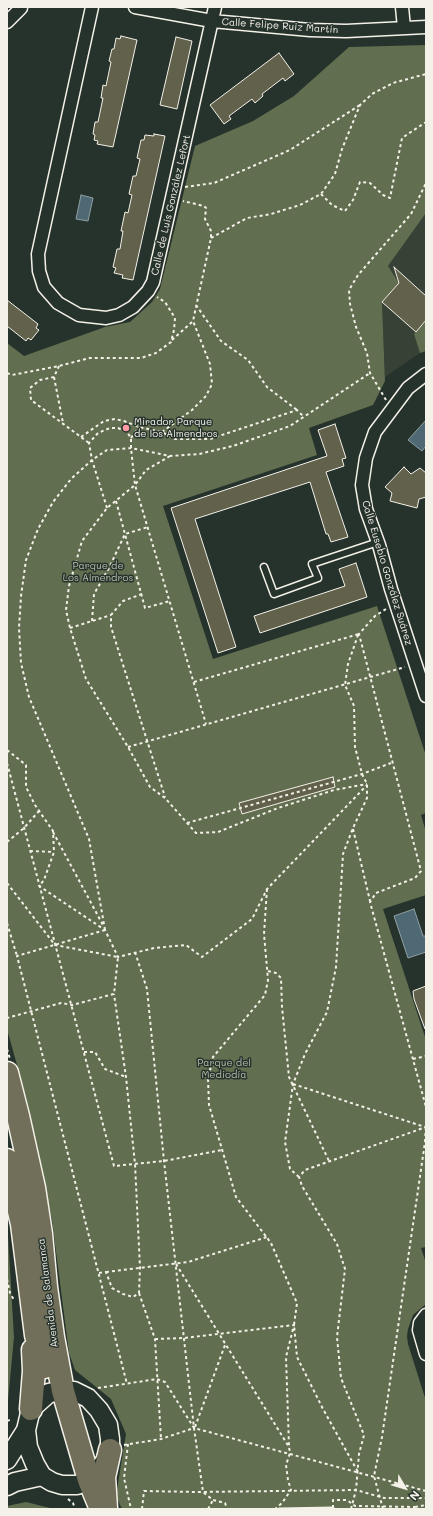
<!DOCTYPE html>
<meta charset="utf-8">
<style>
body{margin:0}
#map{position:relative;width:433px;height:1516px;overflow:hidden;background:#26332d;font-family:Mali,sans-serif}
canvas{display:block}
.frame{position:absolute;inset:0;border:8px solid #f4f1e8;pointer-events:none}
.north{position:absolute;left:385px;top:1468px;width:40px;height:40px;-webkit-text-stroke:3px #26332d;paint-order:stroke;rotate:128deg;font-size:11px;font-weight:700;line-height:16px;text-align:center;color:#f4f1e8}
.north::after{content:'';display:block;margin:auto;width:14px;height:18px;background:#f4f1e8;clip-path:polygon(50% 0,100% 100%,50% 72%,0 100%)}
</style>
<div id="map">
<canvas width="433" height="1516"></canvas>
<div class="frame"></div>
<div class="north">N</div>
</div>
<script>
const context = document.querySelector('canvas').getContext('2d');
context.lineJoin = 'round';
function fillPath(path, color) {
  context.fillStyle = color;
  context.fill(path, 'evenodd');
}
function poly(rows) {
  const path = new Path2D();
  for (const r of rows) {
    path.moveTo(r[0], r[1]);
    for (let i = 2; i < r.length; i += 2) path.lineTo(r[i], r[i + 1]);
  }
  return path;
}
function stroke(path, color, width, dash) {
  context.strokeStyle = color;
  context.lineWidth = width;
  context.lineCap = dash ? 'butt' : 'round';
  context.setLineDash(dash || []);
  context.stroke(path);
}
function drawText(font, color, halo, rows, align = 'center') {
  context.font = font + ' Mali,sans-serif';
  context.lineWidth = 3;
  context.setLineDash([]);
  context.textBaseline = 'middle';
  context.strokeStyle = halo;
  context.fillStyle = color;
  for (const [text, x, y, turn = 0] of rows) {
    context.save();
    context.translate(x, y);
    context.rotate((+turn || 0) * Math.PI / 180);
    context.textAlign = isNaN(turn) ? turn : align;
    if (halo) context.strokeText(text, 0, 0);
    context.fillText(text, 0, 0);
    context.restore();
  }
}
fillPath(poly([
 [426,213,426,351,420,353,385,377,382,302,399,283,388,266]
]), '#384136');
fillPath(poly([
 [426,45,426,213,388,266,399,283,382,302,385,381,373,405,309,428,317,455,163,506,213,659,377,606,426,756,426,813,421,815,426,832,426,895,383,909,426,1040,426,1247,421,1248,426,1263,426,1304,413,1315,408,1329,407,1336,408,1344,426,1401,426,1509,122,1509,116,1496,126,1434,111,1399,75,1370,69,1353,52,1220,22,1083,7,1029,7,343,24,356,105,327,130,322,152,302,160,289,195,146,253,121,294,96,349,47],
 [426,321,426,351,420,353,414,334],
 [7,1219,14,1337,7,1411],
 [26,1502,50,1508,51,1509,7,1509,7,1506]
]), '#616e4f');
const water = poly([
 [81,195,93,198,88,221,76,219,81,195],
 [426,420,426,446,422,451,408,440,426,420],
 [414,909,423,936,426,936,426,952,408,958,394,916,414,909]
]);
fillPath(water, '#4e6973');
stroke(water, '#909fa2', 1);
const building = poly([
 [121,36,137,40,113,147,97,144,98,141,94,140,95,135,93,134,95,122,98,122,103,98,101,98,103,85,106,86,111,62,109,61,112,49,114,49,116,38,120,39,121,36],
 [176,37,192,41,177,109,160,105,176,37],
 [279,53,294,74,285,81,283,78,262,94,263,96,255,103,252,99,229,116,231,119,224,124,210,105,279,53],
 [154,134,165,136,133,280,122,278,123,275,114,273,116,268,113,267,117,249,120,249,123,231,121,231,125,212,128,213,132,195,129,194,133,176,136,176,140,159,137,158,141,140,144,140,145,135,154,136,154,134],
 [394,267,426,296,426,320,416,332,382,302,399,283,394,267],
 [7,300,38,324,36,328,39,330,31,340,28,338,26,341,7,326,7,300],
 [335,424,346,458,342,459,344,466,326,472,348,537,331,542,328,534,326,534,310,482,195,519,236,647,218,653,171,508,327,456,318,430,335,424],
 [404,467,411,474,420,468,426,473,426,497,419,499,417,508,390,501,392,493,385,487,404,467],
 [356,563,367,597,260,633,254,616,345,586,339,569,356,563],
 [333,777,335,787,242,814,239,803,333,777],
 [426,986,426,1029,425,1029,414,999,413,991,426,986]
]);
fillPath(building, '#61614c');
stroke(building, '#f4f1e8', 1);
const lane = poly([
 [264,567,274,594,318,578,312,564,378,542]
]);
const street = poly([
 [92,7,38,254,39,271,44,287,58,303,79,315,106,318,119,315,133,307,148,291,153,282,215,7],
 [135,7,212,21,310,30,346,31,426,27],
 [402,7,404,28],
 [7,22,21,8],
 [426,374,408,388,375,432,366,458,362,485,366,509,379,545,391,589,426,696],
 [426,1315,420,1323,419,1330,426,1354]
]);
const secondary = poly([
 [63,1391,74,1391,88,1398,99,1410,108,1425,110,1439,110,1450,104,1463,89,1480,77,1485,62,1485,52,1482,42,1476,35,1464,28,1447,26,1430,31,1409,49,1393,63,1391],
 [7,1460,26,1430],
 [7,1486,15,1482,42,1476]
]);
const highway = poly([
 [7,1073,18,1116,34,1188,41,1234,46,1287,53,1337,63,1391,89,1480,101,1509],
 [7,1160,22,1224,36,1335,44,1367],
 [31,1409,34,1371,33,1350],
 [106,1508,104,1477,110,1450]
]);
stroke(lane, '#f4f1e8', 9);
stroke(street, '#f4f1e8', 15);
stroke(secondary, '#f4f1e8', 21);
stroke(highway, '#f4f1e8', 25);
stroke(poly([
 [185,187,214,183,290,150,360,105],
 [321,194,332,205,345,211,353,200,360,182,370,183,383,195,390,198,402,138,426,122],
 [211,238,247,218,271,214,300,205,321,194,335,174,342,149,360,105,372,94,393,83,426,74],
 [196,305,221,341,248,360,267,387,297,410],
 [172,340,193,321,211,238,211,231,205,219,206,208,204,206,183,201],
 [59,366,54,377,40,380,30,388,31,400,89,443],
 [7,373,12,375,59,366,90,358,141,358,156,353,171,342,174,330,175,318,165,302,157,297],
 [54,377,63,423],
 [386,400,370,373,367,353,356,327,350,304,349,290,358,275,411,214,426,183],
 [162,432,192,410,206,396,212,384,210,364,193,321],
 [81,437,104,421,115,419,124,421,139,427,162,432,175,439,210,439,297,410,303,416],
 [131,438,139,427],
 [170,456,146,470,135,485,107,508,82,541,69,586,66,610,70,628,86,679,128,747,150,787,165,798,196,833,218,832,278,808,334,790,367,784],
 [116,501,145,608,170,601],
 [107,508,92,460,89,443,98,433,110,428,118,428,127,432,131,438,131,448,135,485,206,724],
 [142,594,123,601,111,615,111,627,165,797],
 [386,609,375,616,359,634,421,871,415,878,376,893,370,902,426,1107],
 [92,621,94,594,109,568,125,534,148,527],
 [70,628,111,615],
 [194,682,359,634],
 [128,747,405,667],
 [7,750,26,765,26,787,35,805,53,831,54,852,44,880,39,886,105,930,118,957,154,948,186,945,202,957,252,919,267,889,367,785],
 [7,763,114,1166,164,1161,222,1150],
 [187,823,362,774,391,763],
 [353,829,370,901],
 [53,832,104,927],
 [7,842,24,828,39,811],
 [30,851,54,852],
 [7,883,55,945,118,957,114,994,72,1005,61,1003,7,1018],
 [267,889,264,934,268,980,265,995,213,1057,208,1079,209,1105,236,1197,271,1243,297,1303,294,1325,297,1357,323,1409,358,1472],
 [7,923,17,956],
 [105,930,89,839,29,697,21,663,19,628,21,596,26,560,38,529,53,502,71,479,92,460,107,450,131,448,170,456,199,454,233,446,290,426,370,373],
 [105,930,17,956,127,1384],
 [135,952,147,989,164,1161,194,1428,203,1492,213,1500,225,1503,227,1509],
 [268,971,276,973,281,978,282,1007,289,1077,329,1161],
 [7,1049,10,1059],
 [84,1052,95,1052,105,1069,126,1077],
 [413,1059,426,1056],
 [293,1084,425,1127],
 [299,1177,290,1169,285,1142,293,1084,305,1054,327,1012,336,967,343,854,353,828,367,798,367,784,362,774,355,747,354,706,345,685,348,664,358,635],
 [176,1264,289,1447,290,1453,286,1465,288,1480,291,1490,282,1503,275,1509],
 [106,1272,188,1262,267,1237],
 [99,1273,106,1272,112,1288,123,1294,133,1297,139,1293,140,1268,135,1164,126,1077,114,994],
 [7,1279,10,1293,14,1300],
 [139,1293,155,1339,161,1439],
 [155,1339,184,1338,294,1325,286,1357,289,1446],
 [98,1388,157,1379,165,1382,194,1428,426,1491],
 [7,1421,12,1419],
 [195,1427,225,1345],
 [128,1444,124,1478,131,1509],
 [124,1445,161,1439,194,1428],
 [68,1499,73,1503,75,1509],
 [415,1507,426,1505],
 [142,1509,144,1491,198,1492,356,1490,384,1498,426,1498],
 [208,1509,213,1500],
 [351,1509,356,1490,359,1454,364,1435,341,1378,337,1337,345,1269,337,1244,302,1186,299,1177,305,1170,426,1127],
 [383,1509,374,1476,382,1437,425,1142,426,1123]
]), '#f4f1e8', 2, [3, 3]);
stroke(lane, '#26332d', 6);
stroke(street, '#26332d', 12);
stroke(secondary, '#26332d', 18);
stroke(highway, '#716e59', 22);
stroke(poly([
 [279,1509,333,1508]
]), '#f4f1e8', 3);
stroke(poly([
 [333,1508,333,1500,347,1500,355,1506,415,1507]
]), '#f4f1e8', 2, [3, 3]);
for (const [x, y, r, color] of [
 [126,428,4,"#ff9aa2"]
]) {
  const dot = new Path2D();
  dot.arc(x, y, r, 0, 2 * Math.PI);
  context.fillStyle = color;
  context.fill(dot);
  stroke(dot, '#26332d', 1.5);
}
drawText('10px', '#f4f1e8', '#26332d', [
 ["Calle Felipe Ruiz Martín",280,26,4],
 ["Calle de Luis González Lefort",171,205,-77],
 ["Calle Eusebio González Suárez",387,573,73],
 ["Avenida de Salamanca",48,1293,-97]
]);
drawText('10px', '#f4f1e8', '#26332d', [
 ["Mirador Parque",134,422],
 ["de los Almendros",134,434]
], 'left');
drawText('10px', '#b9bdab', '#26332d', [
 ["Parque de",98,566],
 ["Los Almendros",98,578],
 ["Parque del",224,1063],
 ["Mediodía",224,1075]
]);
</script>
